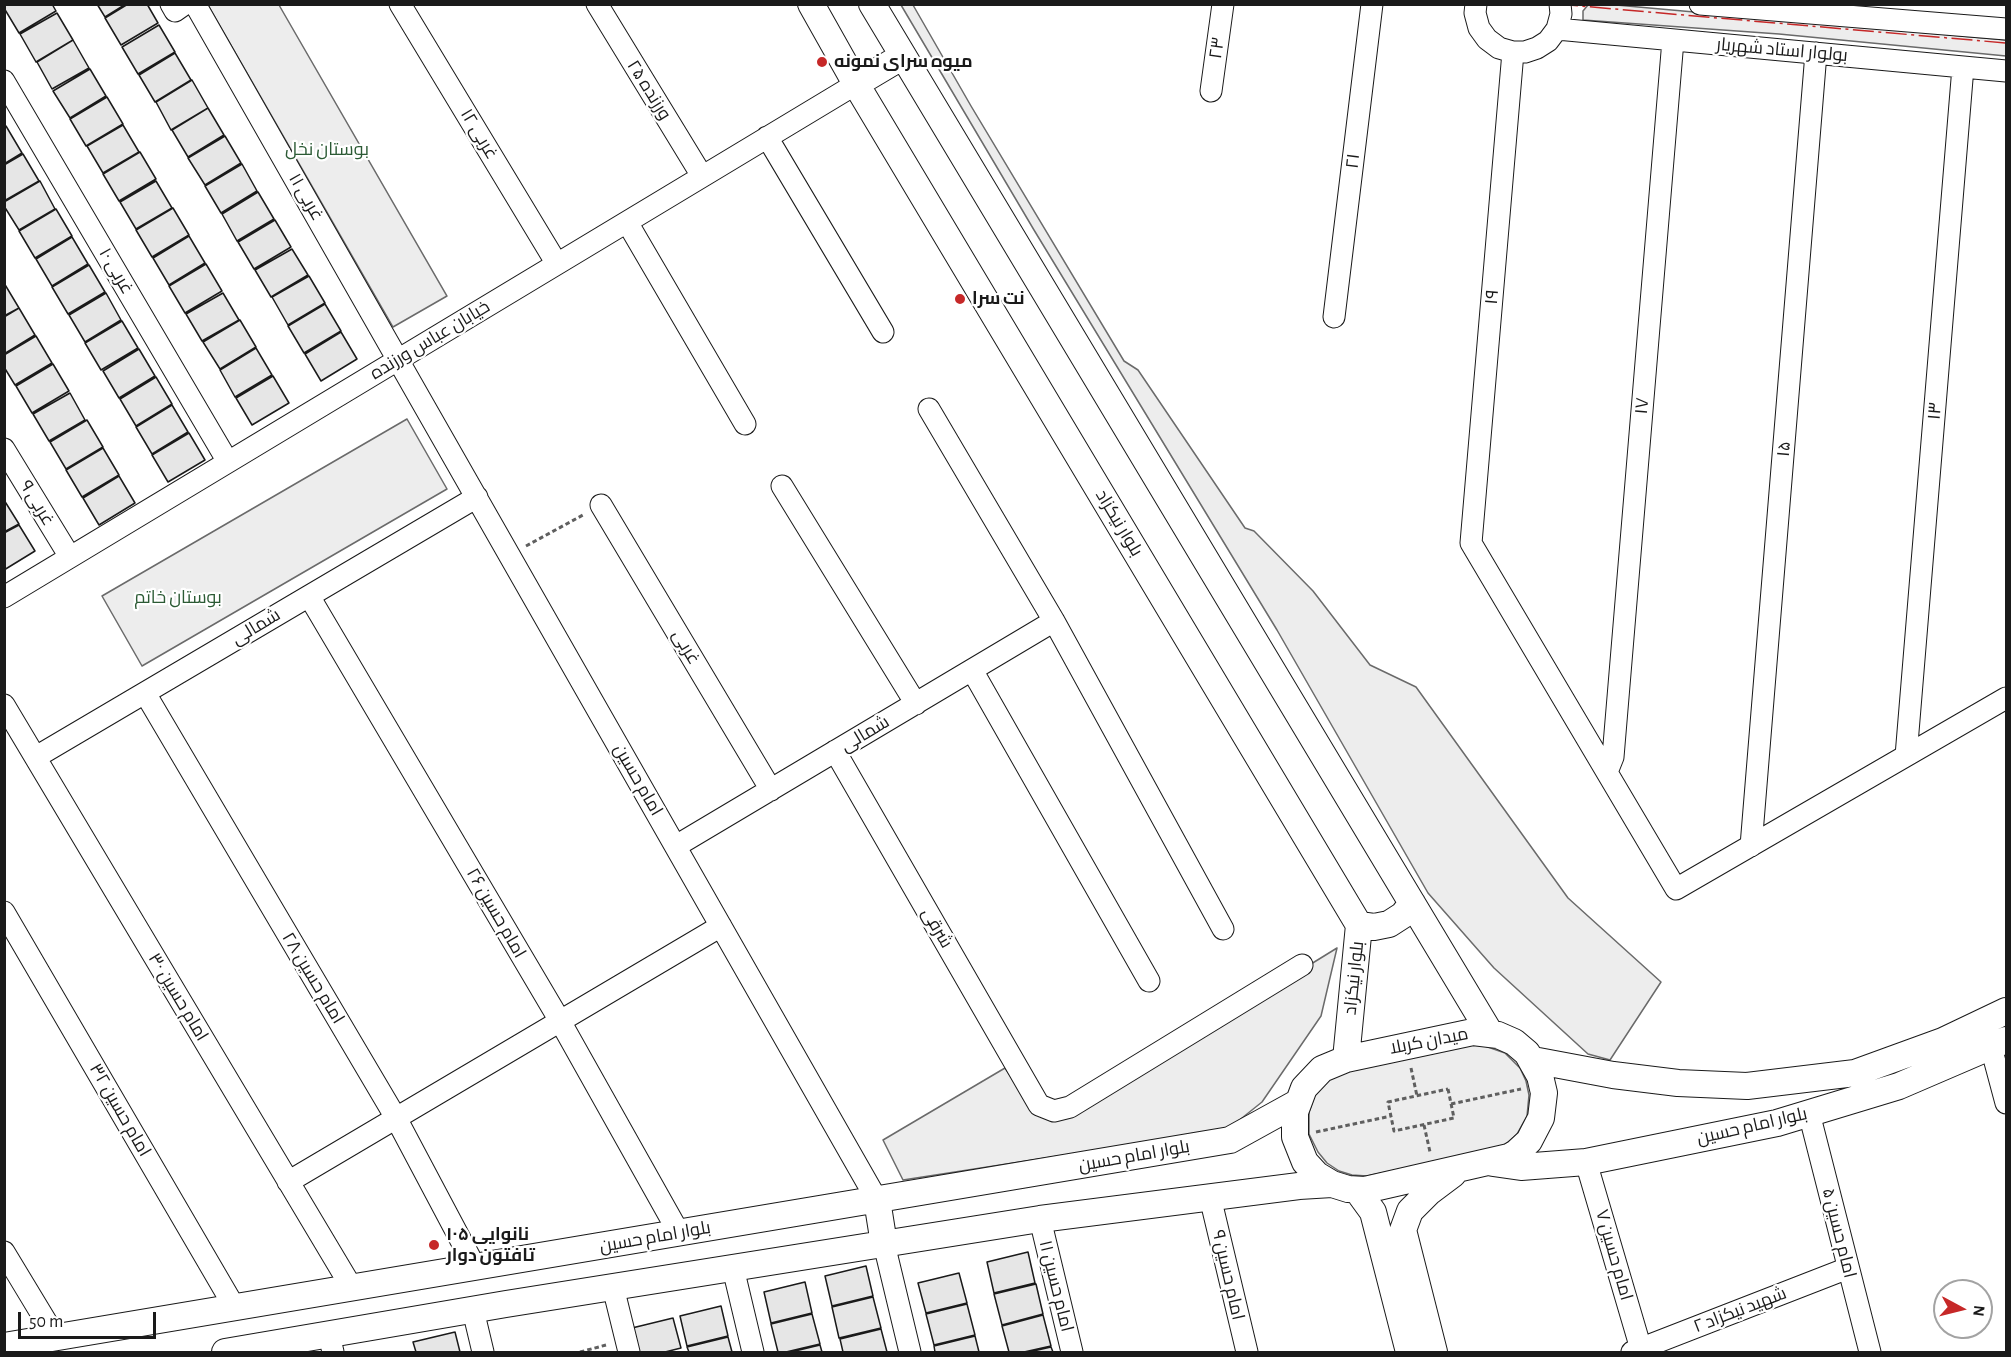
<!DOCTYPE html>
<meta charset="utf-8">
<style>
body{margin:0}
#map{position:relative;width:2011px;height:1357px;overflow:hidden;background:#fff;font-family:"Alegreya Sans",sans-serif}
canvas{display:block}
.frame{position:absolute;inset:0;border:6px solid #1a1a1a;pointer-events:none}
.north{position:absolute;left:1933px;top:1279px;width:60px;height:60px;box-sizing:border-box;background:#fff;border:2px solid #a3a3a3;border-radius:50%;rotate:97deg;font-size:16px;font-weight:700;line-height:24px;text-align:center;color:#1a1a1a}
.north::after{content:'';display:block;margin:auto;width:21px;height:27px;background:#c62828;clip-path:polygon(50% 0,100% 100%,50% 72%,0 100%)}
.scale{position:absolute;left:18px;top:1312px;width:138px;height:27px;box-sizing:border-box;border:3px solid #1a1a1a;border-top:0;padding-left:8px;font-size:18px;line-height:21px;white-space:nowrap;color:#1a1a1a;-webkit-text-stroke:4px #fff;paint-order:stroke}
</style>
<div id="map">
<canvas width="2011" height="1357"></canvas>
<div class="frame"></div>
<div class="north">N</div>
<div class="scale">50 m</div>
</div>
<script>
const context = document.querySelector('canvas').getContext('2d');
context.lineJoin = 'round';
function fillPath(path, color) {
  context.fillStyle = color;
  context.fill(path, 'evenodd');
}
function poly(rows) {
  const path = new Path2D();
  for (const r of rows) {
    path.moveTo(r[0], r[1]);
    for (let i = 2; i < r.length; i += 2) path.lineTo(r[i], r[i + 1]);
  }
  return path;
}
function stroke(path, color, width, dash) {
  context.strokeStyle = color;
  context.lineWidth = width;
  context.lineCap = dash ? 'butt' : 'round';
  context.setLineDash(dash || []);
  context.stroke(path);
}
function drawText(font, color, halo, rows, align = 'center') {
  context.font = font + ' "Alegreya Sans",Cairo,sans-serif';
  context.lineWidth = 4.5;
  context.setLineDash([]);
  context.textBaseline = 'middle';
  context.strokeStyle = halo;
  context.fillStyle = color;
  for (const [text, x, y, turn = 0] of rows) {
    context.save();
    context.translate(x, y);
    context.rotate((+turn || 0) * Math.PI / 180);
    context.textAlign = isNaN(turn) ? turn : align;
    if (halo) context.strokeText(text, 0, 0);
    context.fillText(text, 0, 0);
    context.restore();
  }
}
const built = poly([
 [208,5,279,5,447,296,393,327,208,5],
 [901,5,913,5,971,106,1124,361,1138,370,1245,528,1254,531,1313,591,1370,665,1416,687,1568,898,1661,982,1610,1060,1588,1054,1494,968,1428,893,1277,630,1034,230,901,5],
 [1588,5,1616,5,2006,40,2006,56,1779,34,1583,20,1583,11,1588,5],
 [407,419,447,489,142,666,102,596,407,419],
 [1337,948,1321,1016,1262,1102,1227,1130,903,1180,883,1140,1005,1068,1037,1114,1066,1115,1337,948],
 [1471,1045,1485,1046,1505,1053,1520,1068,1526,1081,1529,1095,1527,1116,1517,1134,1506,1144,1500,1148,1367,1176,1352,1175,1339,1171,1327,1163,1318,1152,1309,1134,1309,1112,1316,1092,1337,1073,1471,1045]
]);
fillPath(built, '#ededed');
stroke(built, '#6a6a6a', 1.5);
const building = poly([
 [52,4,56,11,19,33,4,8,5,4,52,4],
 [97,4,126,4,105,17,97,4],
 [128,4,147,4,158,23,121,45,105,18,128,4],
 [57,13,73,40,36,62,20,34,57,13],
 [159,25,175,52,138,74,122,47,159,25],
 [73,40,89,68,52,89,37,62,73,40],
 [175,53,191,80,155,102,139,75,175,53],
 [90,69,106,96,70,118,53,91,90,69],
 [192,80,208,108,171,130,156,102,192,80],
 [107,97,123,124,86,146,70,119,107,97],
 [208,108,224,135,188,157,172,130,208,108],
 [123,125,139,152,103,173,87,146,123,125],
 [6,126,22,153,4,164,4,127,6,126],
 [225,136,241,163,205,185,188,158,225,136],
 [140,152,156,179,119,201,103,174,140,152],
 [23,154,39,181,4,201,4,165,23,154],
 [242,164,257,191,221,213,205,186,242,164],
 [40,181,55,209,19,230,4,206,4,202,40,181],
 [156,181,172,208,136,229,120,202,156,181],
 [258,192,274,219,237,241,222,214,258,192],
 [173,208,189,235,152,257,136,230,173,208],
 [56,209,72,236,35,258,19,231,56,209],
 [275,220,291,247,254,269,238,242,275,220],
 [189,236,205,263,169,285,153,258,189,236],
 [72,237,88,264,52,286,36,259,72,237],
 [292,249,308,275,271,297,255,270,292,249],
 [206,264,222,291,185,313,169,286,206,264],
 [89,265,105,292,68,314,52,287,89,265],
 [309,276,325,303,288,325,272,297,309,276],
 [4,283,19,308,4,316,4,283],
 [106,293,121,320,85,342,69,315,106,293],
 [223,293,239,320,202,341,186,314,223,293],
 [325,304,341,331,304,353,288,326,325,304],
 [19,308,35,335,4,354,4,317,19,308],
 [240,320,256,347,220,369,203,342,240,320],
 [122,321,138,348,101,370,85,343,122,321],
 [341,332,357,359,321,381,305,354,341,332],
 [36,336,52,363,15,385,4,367,4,355,36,336],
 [256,348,272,375,235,397,220,370,256,348],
 [139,349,155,376,119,398,103,371,139,349],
 [53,364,69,391,32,413,16,386,53,364],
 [273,376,289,403,252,425,236,398,273,376],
 [156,377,172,404,136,426,120,399,156,377],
 [70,393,85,420,49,441,33,414,70,393],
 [172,405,188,432,152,454,136,427,172,405],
 [87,420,103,447,66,469,50,442,87,420],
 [189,433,205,460,168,482,152,455,189,433],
 [103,448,119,475,82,497,66,470,103,448],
 [119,476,135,503,99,525,83,498,119,476],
 [4,500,19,524,4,532,4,500],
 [19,525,35,551,4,570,4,533,19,525],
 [1028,1252,1035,1283,994,1293,987,1262,1028,1252],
 [866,1266,873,1296,832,1306,825,1276,866,1266],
 [959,1273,967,1303,926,1313,918,1283,959,1273],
 [805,1282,812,1313,771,1323,764,1292,805,1282],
 [1036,1284,1043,1314,1002,1325,994,1294,1036,1284],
 [873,1297,881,1328,839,1338,832,1307,873,1297],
 [967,1304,975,1335,934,1345,926,1314,967,1304],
 [721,1306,728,1336,687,1346,680,1316,721,1306],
 [812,1314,820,1344,786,1352,778,1352,771,1324,812,1314],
 [1043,1315,1051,1346,1024,1352,1009,1352,1002,1326,1043,1315],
 [673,1318,681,1348,665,1352,638,1352,632,1328,673,1318],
 [881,1329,887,1352,843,1352,840,1339,881,1329],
 [455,1332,460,1352,416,1352,413,1342,455,1332],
 [975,1336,979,1352,935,1352,934,1346,975,1336],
 [728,1337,732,1352,689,1352,687,1347,728,1337],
 [820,1345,822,1352,791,1352,820,1345],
 [1051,1347,1053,1352,1029,1352,1051,1347]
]);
fillPath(building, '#e6e6e6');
stroke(building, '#1a1a1a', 1.5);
const minor = poly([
 [171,4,175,11,185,4],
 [195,4,877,1200],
 [400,4,557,264],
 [597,4,702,176],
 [1476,4,1475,13,1479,28,1487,39,1499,48,1513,52,1525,52,1537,48,1548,41,1557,29,1561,14,1560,4],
 [1700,4,2006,29],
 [1557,29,2006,71],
 [1513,52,1471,543,1676,889,2006,698],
 [4,81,228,462],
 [1211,91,1223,4],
 [767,137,883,332],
 [627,222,745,424],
 [1334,317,1372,4],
 [929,409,1054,621,1223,929],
 [4,449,70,557],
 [782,486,916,704],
 [601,505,771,790],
 [309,596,560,1021,679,1233],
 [4,597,856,84],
 [972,670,1149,981],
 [145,693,396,1118,475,1267],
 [4,705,352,1288],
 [835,751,1039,1105,1054,1111,1070,1107,1302,965],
 [1906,756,1963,67],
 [36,757,477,497],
 [1607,772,1613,757,1673,40],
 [676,846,1054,621],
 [1751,846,1816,53],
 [4,912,235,1308],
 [1991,1047,2006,1103],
 [1809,1113,1870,1352],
 [1586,1162,1641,1349],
 [288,1182,721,926],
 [1210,1197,1247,1352],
 [1040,1219,1072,1352],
 [884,1244,910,1352],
 [4,1252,56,1338],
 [733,1268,753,1352],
 [613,1287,629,1352],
 [473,1310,483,1352],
 [329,1335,333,1352],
 [1632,1352,1848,1268]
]);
const major = poly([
 [811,4,856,84,1359,925,1346,1059],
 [872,4,1490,1033],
 [856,84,903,56],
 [1359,925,1374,927,1389,924,1403,915,1412,903],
 [1473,1032,1498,1035,1514,1042,1527,1053,1540,1076,1544,1093,1541,1118,1529,1141,1516,1153,1509,1157,1365,1190,1348,1189,1332,1184,1317,1175,1305,1162,1295,1137,1295,1112,1304,1088,1322,1069,1346,1059,1473,1032],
 [1533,1060,1613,1075,1678,1083,1747,1086,1855,1073,1943,1041,2006,1011],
 [1493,1163,1521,1167,1586,1162,1777,1123,1899,1086,2006,1040],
 [1357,1190,1373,1212,1409,1352],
 [877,1200,884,1244],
 [4,1346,1230,1140,1297,1103],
 [225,1352,506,1304,1040,1219,1299,1186,1332,1184],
 [1434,1352,1403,1230,1410,1211,1429,1192,1453,1174]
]);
stroke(minor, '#1a1a1a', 23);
stroke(major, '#1a1a1a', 28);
stroke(poly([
 [526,546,583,515],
 [1411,1068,1417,1096],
 [1448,1089,1454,1118,1394,1131,1388,1102,1448,1089],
 [1451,1104,1521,1089],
 [1424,1125,1430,1152],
 [1316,1132,1391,1116],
 [580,1352,606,1345]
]), '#5f5f5f', 3, [4.5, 3]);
stroke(minor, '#fff', 21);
stroke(major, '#fff', 26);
stroke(poly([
 [1557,4,2006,43]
]), '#c62828', 1.5, [21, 4.5, 3, 4.5]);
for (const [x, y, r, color] of [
 [822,62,6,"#c62828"],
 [960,299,6,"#c62828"],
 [434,1245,6,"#c62828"]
]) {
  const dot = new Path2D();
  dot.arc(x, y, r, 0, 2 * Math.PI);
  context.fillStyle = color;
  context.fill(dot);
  stroke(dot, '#fff', 2);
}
drawText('18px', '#1a1a1a', '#fff', [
 ["۲۳",1217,48,-82],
 ["بولوار استاد شهریار",1782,50,5],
 ["ورزنده ۲۵",649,90,58],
 ["غربی ۱۲",479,134,59],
 ["۲۱",1353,161,-83],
 ["غربی ۱۱",306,197,60],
 ["غربی ۱۰",116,271,60],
 ["۱۹",1492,297,-85],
 ["خیابان عباس ورزنده",430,340,-31],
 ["۱۷",1642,406,-85],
 ["۱۳",1935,411,-85],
 ["۱۵",1784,449,-85],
 ["غربی ۹",37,503,59],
 ["بلوار نیکزاد",1119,523,59],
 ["شمالی",256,627,-31],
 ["غربی",686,647,59],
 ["شمالی",865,734,-31],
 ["امام حسین",638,780,60],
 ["امام حسین ۲۶",496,913,60],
 ["شرقی",937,928,60],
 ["امام حسین ۲۸",313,978,59],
 ["بلوار نیکزاد",1354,978,-84],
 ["امام حسین ۳۰",178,997,59],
 ["میدان کربلا",1429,1041,-11],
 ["امام حسین ۳۲",120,1110,60],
 ["بلوار امام حسین",1752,1126,-13],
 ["بلوار امام حسین",1134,1156,-10],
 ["امام حسین ۵",1839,1233,76],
 ["بلوار امام حسین",655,1237,-10],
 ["امام حسین ۷",1614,1255,74],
 ["امام حسین ۹",1228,1275,77],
 ["امام حسین ۱۱",1056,1286,76],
 ["شهید نیکزاد ۲",1740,1310,-21]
]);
drawText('bold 18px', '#1a1a1a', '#fff', [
 ["میوه سرای نمونه",834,62],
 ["نت سرا",972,299],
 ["نانوایی ۱۰۵",446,1235],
 ["تافتون دوار",446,1256]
], 'left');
drawText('18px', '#2b5a34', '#fff', [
 ["بوستان نخل",327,150],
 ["بوستان خاتم",178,598]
]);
</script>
